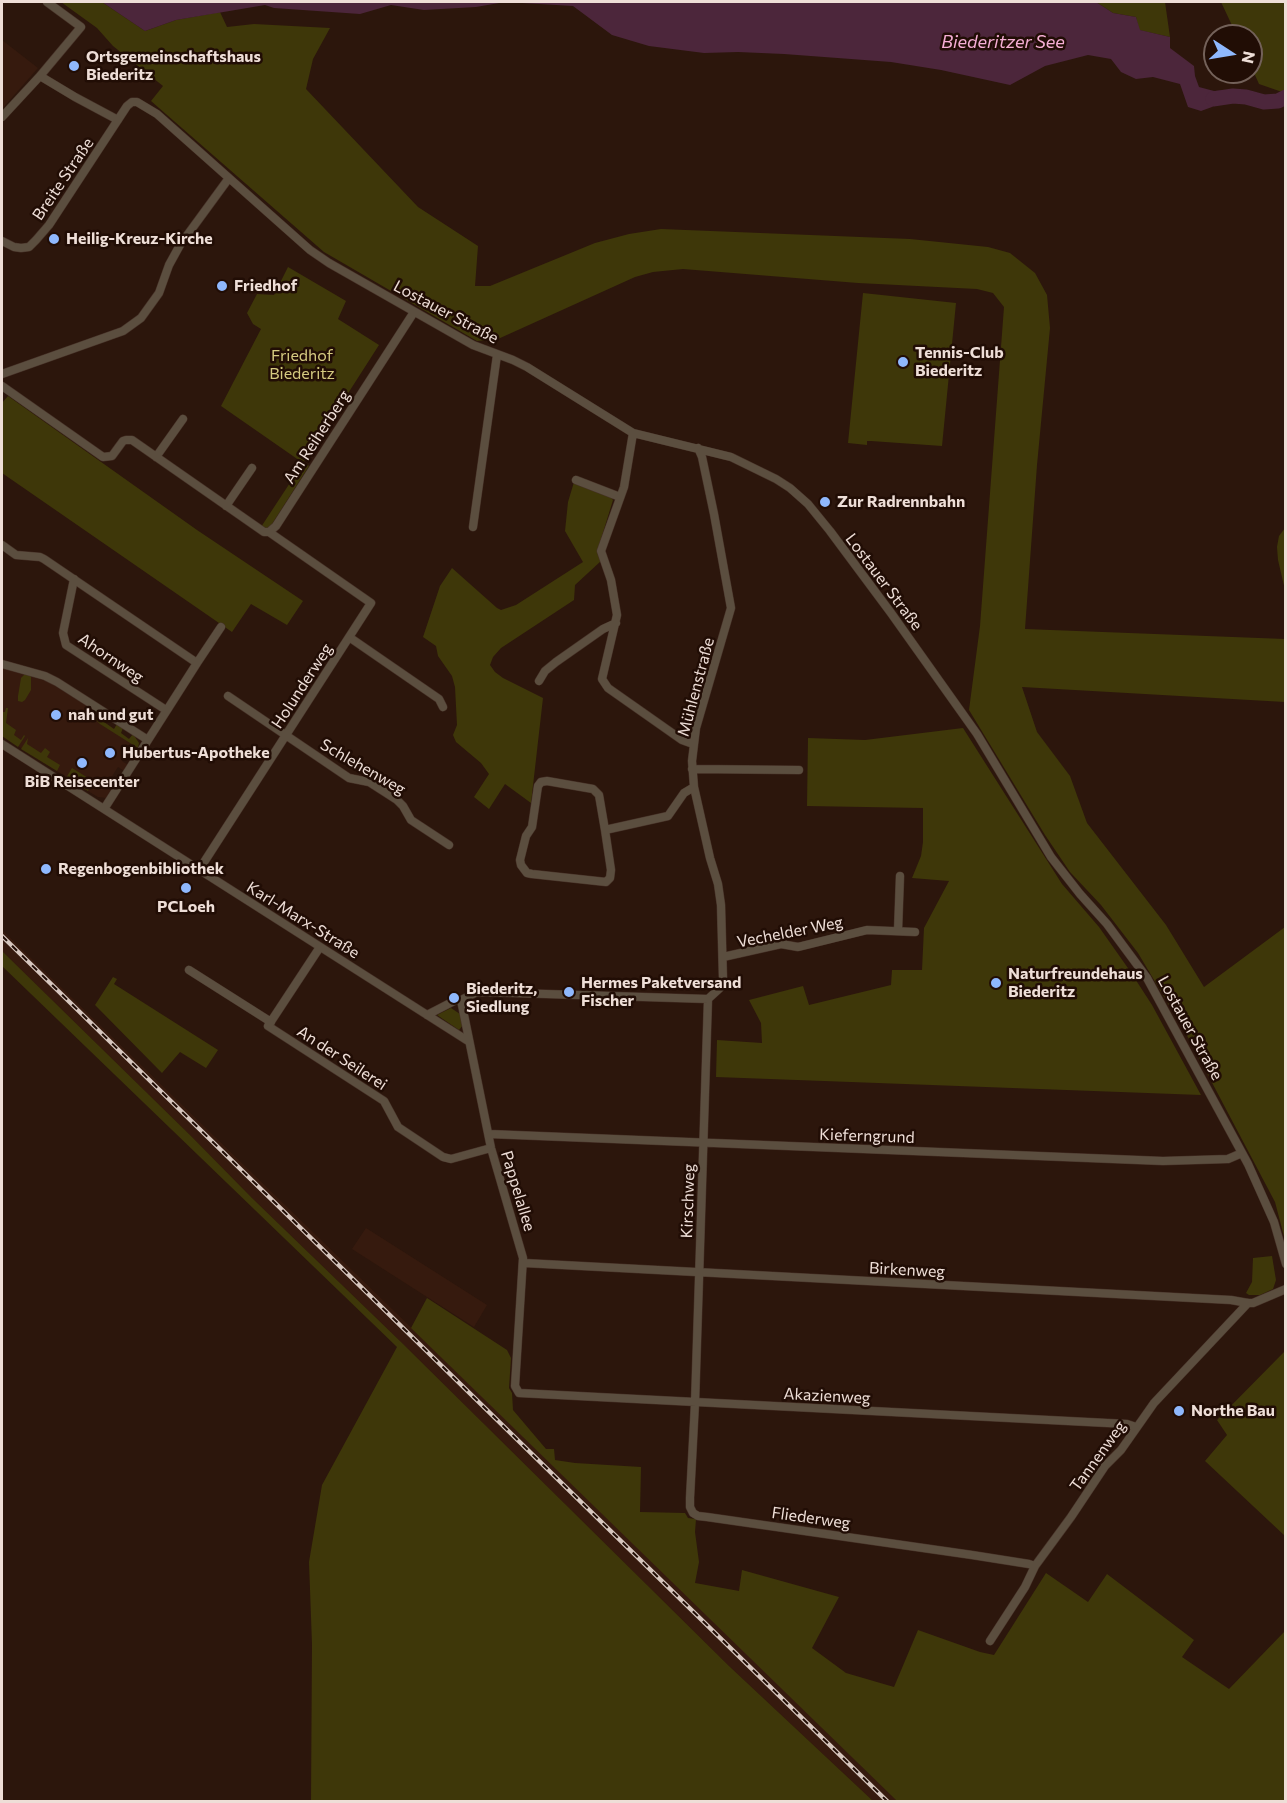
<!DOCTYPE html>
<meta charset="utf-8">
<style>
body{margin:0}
#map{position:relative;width:1287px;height:1803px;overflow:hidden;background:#2c160c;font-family:Commissioner,sans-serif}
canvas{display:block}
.frame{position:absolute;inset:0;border:3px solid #eeded7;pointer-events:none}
.north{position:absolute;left:1203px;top:24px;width:60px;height:60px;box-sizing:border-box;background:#210d05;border:2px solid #736159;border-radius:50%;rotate:102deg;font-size:16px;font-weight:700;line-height:24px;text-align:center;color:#eeded7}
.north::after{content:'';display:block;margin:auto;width:21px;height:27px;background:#8fb8fd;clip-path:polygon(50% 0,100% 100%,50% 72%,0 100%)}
</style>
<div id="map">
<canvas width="1287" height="1803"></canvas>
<div class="frame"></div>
<div class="north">N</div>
</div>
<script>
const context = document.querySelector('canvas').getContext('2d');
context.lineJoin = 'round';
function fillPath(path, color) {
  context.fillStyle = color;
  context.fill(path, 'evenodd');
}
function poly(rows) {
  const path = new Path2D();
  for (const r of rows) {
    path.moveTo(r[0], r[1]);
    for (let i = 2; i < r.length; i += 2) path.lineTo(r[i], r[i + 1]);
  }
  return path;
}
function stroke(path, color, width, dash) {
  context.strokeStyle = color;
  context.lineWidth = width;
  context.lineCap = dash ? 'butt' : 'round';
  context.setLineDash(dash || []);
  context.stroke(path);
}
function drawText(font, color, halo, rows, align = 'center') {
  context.font = font + ' Commissioner,sans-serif';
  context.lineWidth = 5;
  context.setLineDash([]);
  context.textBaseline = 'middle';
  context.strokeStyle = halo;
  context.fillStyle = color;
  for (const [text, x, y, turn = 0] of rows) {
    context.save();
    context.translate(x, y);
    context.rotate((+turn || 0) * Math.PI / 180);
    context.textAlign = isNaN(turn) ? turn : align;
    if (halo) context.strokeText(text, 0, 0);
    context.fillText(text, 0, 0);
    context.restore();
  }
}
fillPath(poly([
 [2,40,38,68,2,109],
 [2,667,49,682,105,717,107,718,104,722,114,729,117,724,119,732,129,739,133,735,136,738,138,746,137,750,135,752,129,749,122,761,128,765,124,771,118,767,107,784,112,788,106,798,98,797,88,791,2,736],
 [2,930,745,1652,897,1801,873,1801,729,1666,400,1341,252,1198,192,1137,2,951],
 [366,1228,487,1305,474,1327,352,1249]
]), '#361a0e');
fillPath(poly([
 [61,2,102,2,145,31,176,20,220,12,227,27,254,24,330,28,313,59,306,89,418,207,478,246,475,286,490,286,595,243,629,234,661,229,910,239,988,247,1010,253,1035,273,1047,295,1050,328,1037,465,1025,629,1285,639,1285,702,1022,687,1037,732,1070,776,1087,823,1166,925,1204,987,1285,927,1285,1240,1275,1202,1189,1039,1138,953,1101,905,1070,872,1045,835,969,710,980,626,1004,307,993,293,977,289,858,283,683,269,653,272,635,277,498,339,477,341,324,252,151,101,163,86,113,46,97,28],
 [1096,2,1165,2,1170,37,1139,30,1136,17,1113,13],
 [1221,2,1285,2,1285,93,1259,84,1251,66,1251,36,1237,36],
 [288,267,346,301,338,319,379,345,304,462,309,466,272,524,268,528,263,528,261,527,303,463,221,406,261,329,253,324,247,313,257,294,274,295],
 [863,293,956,303,942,446,871,441,867,441,867,445,848,443],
 [8,396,197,530,303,601,287,625,251,604,232,632,2,473,2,403],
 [574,482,611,497,613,500,597,552,601,561,575,585,574,600,501,648,493,657,490,665,495,672,503,678,543,698,531,803,505,784,489,809,474,797,489,774,481,763,456,742,453,735,457,725,455,687,452,676,438,656,436,646,423,637,440,586,452,568,497,608,501,610,516,605,583,562,565,531,568,502],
 [1285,528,1285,590,1278,560,1277,547,1279,536],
 [25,674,31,676,31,690,25,700,22,702,18,701,18,696,21,678],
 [6,708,8,708,6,723,16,730,14,735,21,740,24,735,25,736,18,747,2,736,2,712,5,712],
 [99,716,107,718,104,722,114,729,117,724,123,728,121,733,129,739,133,734,139,743,138,748,100,724,96,720],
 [963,728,1062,884,1099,927,1130,971,1152,1005,1201,1095,716,1077,717,1040,762,1043,761,1023,749,1000,803,986,809,1005,891,985,892,970,922,970,924,928,949,881,912,878,921,856,923,842,923,808,807,806,808,738,865,740],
 [28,738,27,744,41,753,45,748,50,752,47,757,60,765,57,771,21,749],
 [72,768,93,781,88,791,66,778],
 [2,951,192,1137,252,1198,400,1341,729,1666,873,1801,311,1801,312,1644,309,1562,322,1485,397,1347,2,966],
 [113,977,117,979,114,984,218,1050,206,1068,180,1052,162,1073,95,1005],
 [451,1008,460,1014,463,1025,459,1030,437,1015],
 [1272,1256,1276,1280,1273,1289,1260,1295,1249,1295,1246,1293,1252,1282,1253,1258],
 [427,1298,507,1350,511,1358,509,1388,512,1393,513,1410,546,1449,554,1449,555,1460,575,1463,641,1467,640,1512,685,1513,688,1518,696,1519,695,1532,699,1562,695,1583,739,1591,742,1570,839,1597,812,1648,846,1673,894,1687,918,1630,980,1652,994,1655,1046,1573,1088,1602,1107,1574,1194,1640,1182,1657,1229,1689,1285,1631,1285,1801,897,1801,411,1328],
 [1285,1351,1285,1536,1205,1461,1227,1435,1217,1420]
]), '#3e3709');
fillPath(poly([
 [102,2,1096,2,1113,13,1136,17,1140,30,1170,37,1170,48,1194,66,1195,76,1199,87,1214,91,1234,90,1232,100,1218,102,1212,107,1201,111,1188,107,1180,84,1153,77,1136,79,1121,72,1111,59,1088,55,1045,66,1010,85,941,70,891,62,784,54,738,52,704,53,649,46,612,35,573,6,505,2,476,7,424,10,391,5,360,14,274,8,265,5,176,20,145,31]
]), '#4c263b');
stroke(poly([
 [1213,99,1233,96,1246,97,1264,102,1278,101,1286,97]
]), '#4c263b', 15);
const street = poly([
 [40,76,75,97,118,120],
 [2,117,40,76,81,27,47,2],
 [2,241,14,247,21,248,29,247,36,240,49,225,127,106,132,102,137,102,157,114,310,250,329,263,473,345,513,360,527,367,633,433,731,457,776,479,790,488,808,504,830,531,891,613,977,734,1051,857,1080,894,1107,924,1147,978,1248,1164,1274,1222,1286,1264],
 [2,374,123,331,141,318,159,293,169,265,180,245,229,178],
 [2,386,103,457,112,456,123,441,126,440,132,440,264,532,269,532,276,526,414,312],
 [633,433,624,487,601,551,611,580,617,615,602,679,608,688,682,740,693,744],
 [698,448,702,457,714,514,731,608,696,728,692,761,694,787,710,858,718,884,721,905,723,979,720,988,708,999],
 [156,457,183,419],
 [576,480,620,497],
 [226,506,252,468],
 [473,527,497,355],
 [2,545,16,555,40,557,44,559,197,663,221,627],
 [74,579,63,633,66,645,166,710],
 [349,637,439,699,443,707],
 [2,664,45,676,57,682,148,740],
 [539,681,545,671,556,662,603,629,616,623],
 [228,696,349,778,369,782,397,800,403,806,411,820,449,845],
 [2,744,468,1041],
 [692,769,799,770],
 [104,809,197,663],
 [605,830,599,795,593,789,547,781,541,782,538,786,532,827,526,836,520,860,521,865,527,873,532,874,606,882,610,878,611,870,605,830,668,816,684,793,694,787],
 [199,870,371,603,269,532],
 [898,931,900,876],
 [320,947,268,1026,384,1101,398,1127,443,1157,451,1159,491,1148],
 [723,957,781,944,798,947,867,930,915,932],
 [189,970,271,1022],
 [708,999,695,1403,690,1498,690,1507,693,1513,698,1516,707,1517,972,1555,1029,1564,1035,1566],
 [461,1000,491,1148,523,1258,515,1386,519,1393,1127,1424,1136,1427],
 [427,1015,456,1000,461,1000,475,993,481,992,708,999],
 [489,1134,1163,1161,1228,1159,1242,1153],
 [524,1263,1231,1300,1248,1303,1253,1303,1286,1289],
 [990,1641,1025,1587,1035,1566,1071,1517,1105,1466,1121,1450,1154,1403,1248,1303]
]);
stroke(street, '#473228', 9);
stroke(street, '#5b4e3f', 8);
const rail = poly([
 [2,936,888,1802]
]);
stroke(rail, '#d6c6be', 4.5);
stroke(rail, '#210d05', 2, [7]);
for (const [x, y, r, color] of [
 [74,66,6,"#8fb8fd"],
 [54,239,6,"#8fb8fd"],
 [222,286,6,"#8fb8fd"],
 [903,362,6,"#8fb8fd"],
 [825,502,6,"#8fb8fd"],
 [56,715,6,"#8fb8fd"],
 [110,753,6,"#8fb8fd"],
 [82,763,6,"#8fb8fd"],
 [46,869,6,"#8fb8fd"],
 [186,888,6,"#8fb8fd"],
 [996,983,6,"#8fb8fd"],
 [569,992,6,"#8fb8fd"],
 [454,998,6,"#8fb8fd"],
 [1179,1411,6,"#8fb8fd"]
]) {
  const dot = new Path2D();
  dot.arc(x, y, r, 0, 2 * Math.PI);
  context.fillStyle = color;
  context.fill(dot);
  stroke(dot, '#210d05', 2);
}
drawText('bold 16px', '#eeded7', '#210d05', [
 ["Ortsgemeinschaftshaus",86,57],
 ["Biederitz",86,75],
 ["Heilig-Kreuz-Kirche",66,239],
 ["Friedhof",234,286],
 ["Tennis-Club",915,353],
 ["Biederitz",915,371],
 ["Zur Radrennbahn",837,502],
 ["nah und gut",68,715],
 ["Hubertus-Apotheke",122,753],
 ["BiB Reisecenter",82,782,"center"],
 ["Regenbogenbibliothek",58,869],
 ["PCLoeh",186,907,"center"],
 ["Naturfreundehaus",1008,974],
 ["Biederitz",1008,992],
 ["Hermes Paketversand",581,983],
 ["Fischer",581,1001],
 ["Biederitz,",466,989],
 ["Siedlung",466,1007],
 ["Northe Bau",1191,1411]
], 'left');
drawText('16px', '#eeded7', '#210d05', [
 ["Breite Straße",63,179,-56],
 ["Lostauer Straße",446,312,28],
 ["Am Reiherberg",317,437,-57],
 ["Lostauer Straße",884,582,53],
 ["Ahornweg",111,658,34],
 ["Holunderweg",302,686,-57],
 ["Mühlenstraße",696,687,-75],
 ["Schlehenweg",363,767,30],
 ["Karl-Marx-Straße",303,920,32],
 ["Vechelder Weg",790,932,-11],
 ["Lostauer Straße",1190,1028,61],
 ["An der Seilerei",342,1058,33],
 ["Kieferngrund",867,1136,2],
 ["Pappelallee",518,1191,73],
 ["Kirschweg",688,1201,-88],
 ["Birkenweg",907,1270,3],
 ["Akazienweg",827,1396,3],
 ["Tannenweg",1098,1456,-54],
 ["Fliederweg",811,1518,8]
]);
drawText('16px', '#d5ca80', '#210d05', [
 ["Friedhof",302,356],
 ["Biederitz",302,374]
]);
drawText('italic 18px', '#f5aed4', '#210d05', [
 ["Biederitzer See",1003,42]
]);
</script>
